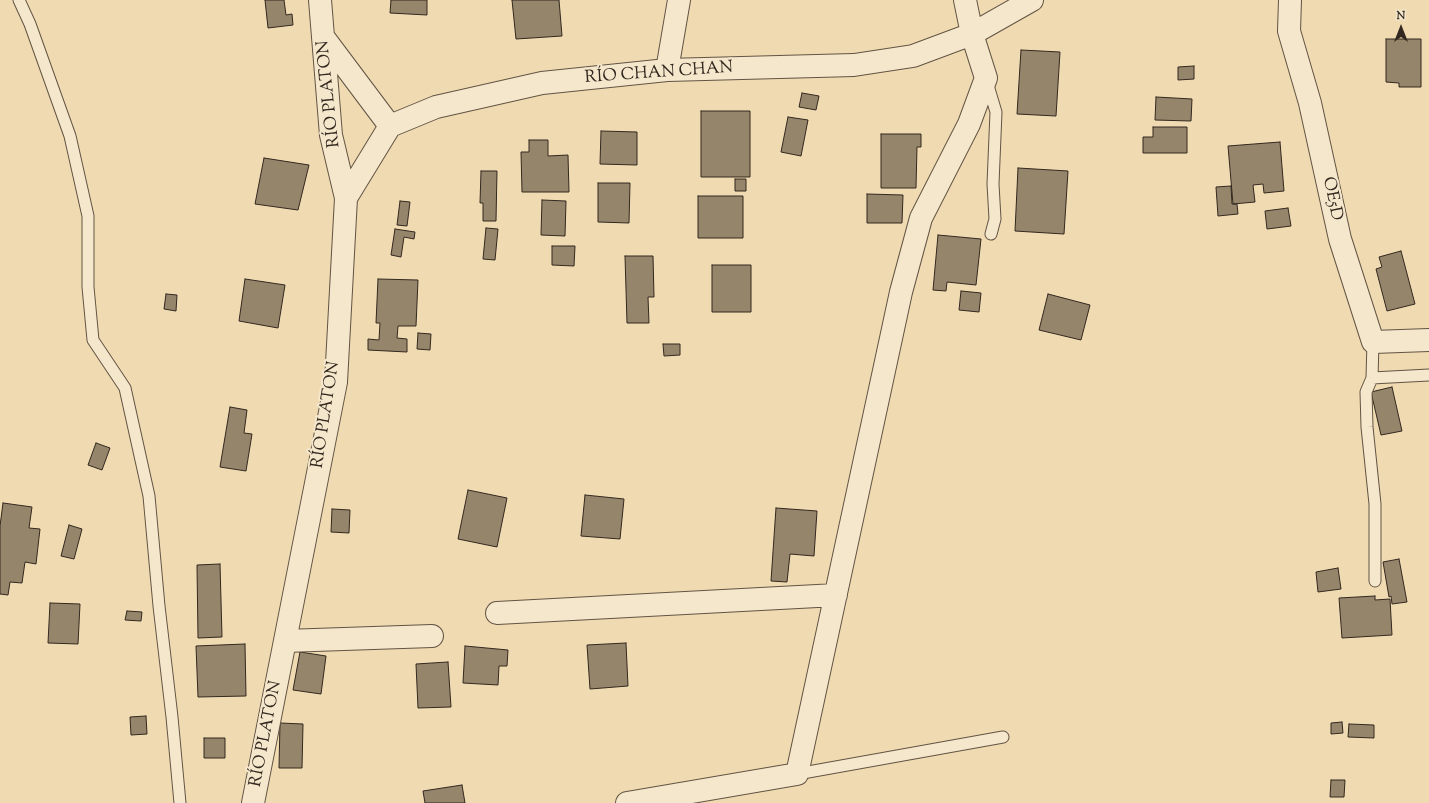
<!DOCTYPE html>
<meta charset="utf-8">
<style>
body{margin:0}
#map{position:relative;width:1429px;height:803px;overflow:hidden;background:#f0dab1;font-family:"Sorts Mill Goudy",serif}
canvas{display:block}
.north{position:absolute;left:1381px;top:8px;width:40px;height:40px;-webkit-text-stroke:3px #f5e7cc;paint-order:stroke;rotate:0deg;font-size:11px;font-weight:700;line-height:16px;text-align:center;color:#32281f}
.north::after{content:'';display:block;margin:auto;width:14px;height:18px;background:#32281f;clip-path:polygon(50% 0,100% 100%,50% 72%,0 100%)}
</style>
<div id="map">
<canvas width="1429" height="803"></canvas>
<div class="north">N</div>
</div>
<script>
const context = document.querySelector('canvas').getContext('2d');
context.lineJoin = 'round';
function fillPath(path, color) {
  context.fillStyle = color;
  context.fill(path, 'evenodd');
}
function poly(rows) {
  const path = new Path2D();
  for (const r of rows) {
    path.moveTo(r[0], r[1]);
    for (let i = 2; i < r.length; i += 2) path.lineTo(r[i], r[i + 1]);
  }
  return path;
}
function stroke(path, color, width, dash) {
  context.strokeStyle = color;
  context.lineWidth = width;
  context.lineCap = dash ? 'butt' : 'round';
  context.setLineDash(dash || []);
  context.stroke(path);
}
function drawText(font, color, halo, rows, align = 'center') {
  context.font = font + ' "Sorts Mill Goudy",serif';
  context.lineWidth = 4;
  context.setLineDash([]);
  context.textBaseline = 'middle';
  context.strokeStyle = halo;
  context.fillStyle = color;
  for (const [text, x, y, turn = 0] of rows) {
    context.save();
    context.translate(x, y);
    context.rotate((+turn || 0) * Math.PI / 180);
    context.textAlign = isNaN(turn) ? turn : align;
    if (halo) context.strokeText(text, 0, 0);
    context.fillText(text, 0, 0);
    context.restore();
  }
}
const building = poly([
 [265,0,284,0,286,15,292,14,293,25,268,28,265,0],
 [391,0,427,0,427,15,390,13,391,0],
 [512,0,559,0,562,36,516,39,512,0],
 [1386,39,1421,39,1421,87,1399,87,1399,83,1386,82,1386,39],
 [1021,50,1060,52,1056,116,1017,114,1021,50],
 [1194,66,1194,79,1178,80,1178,67,1194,66],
 [802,93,819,96,816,110,799,107,802,93],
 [1156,97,1192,99,1191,121,1155,120,1156,97],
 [701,111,750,111,750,177,701,177,701,111],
 [788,117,808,120,801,156,781,152,788,117],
 [1153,127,1187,127,1187,153,1143,153,1143,137,1153,137,1153,127],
 [601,131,637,132,637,165,600,164,601,131],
 [881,134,921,134,921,147,917,147,916,188,881,188,881,134],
 [529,140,548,140,548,156,568,155,569,192,522,192,521,152,529,152,529,140],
 [1280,142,1284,191,1264,193,1263,184,1253,185,1255,202,1233,204,1228,146,1280,142],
 [264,158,309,165,298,210,255,204,264,158],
 [1018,168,1068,171,1064,234,1015,231,1018,168],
 [481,171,497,171,496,221,483,221,483,203,480,203,481,171],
 [735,179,746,179,746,191,735,191,735,179],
 [598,183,630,183,629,223,598,222,598,183],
 [1231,186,1232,204,1237,204,1238,214,1218,216,1216,187,1231,186],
 [867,194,903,195,902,223,867,223,867,194],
 [698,196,743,196,743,238,698,238,698,196],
 [542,200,566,201,565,236,541,235,542,200],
 [400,201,410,202,407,226,397,225,400,201],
 [1288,208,1291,226,1267,229,1265,211,1288,208],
 [486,228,498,229,495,260,483,259,486,228],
 [395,229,415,232,414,239,404,237,401,257,391,255,395,229],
 [938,235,981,239,976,285,947,282,946,291,933,290,938,235],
 [552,246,575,246,574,266,552,265,552,246],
 [1401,251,1415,304,1387,311,1376,269,1382,267,1379,257,1401,251],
 [625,256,653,256,654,297,648,297,649,323,627,323,625,256],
 [712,265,751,265,751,312,712,312,712,265],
 [245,279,285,285,278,328,239,321,245,279],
 [378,279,418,280,416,326,398,326,397,338,407,339,407,352,368,350,368,339,379,340,380,323,376,323,378,279],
 [961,291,981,293,979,312,959,310,961,291],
 [166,294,177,295,176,311,164,309,166,294],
 [1048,294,1090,305,1081,340,1039,330,1048,294],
 [418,333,431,334,430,350,417,349,418,333],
 [663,344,680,344,680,355,664,356,663,344],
 [1392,387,1402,431,1381,435,1371,392,1392,387],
 [230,407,247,410,244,433,252,434,246,471,220,467,230,407],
 [96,443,110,448,102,470,88,465,96,443],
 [468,490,507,498,497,547,458,539,468,490],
 [585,495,624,499,620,539,581,536,585,495],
 [3,503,32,507,29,528,40,529,36,564,25,562,22,583,10,582,8,595,0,594,0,526,3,503],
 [776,508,817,511,814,556,790,554,787,582,771,581,776,508],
 [332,509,350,510,349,533,331,532,332,509],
 [69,525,82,529,74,559,61,556,69,525],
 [1399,559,1407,602,1392,604,1391,596,1389,597,1383,562,1399,559],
 [220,564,222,637,198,638,197,565,220,564],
 [1338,568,1341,589,1318,592,1316,572,1338,568],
 [1375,596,1375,600,1390,599,1392,635,1342,638,1339,598,1375,596],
 [50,603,80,604,78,644,48,643,50,603],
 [127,611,142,612,141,621,125,620,127,611],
 [626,643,628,686,590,689,587,645,626,643],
 [245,644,246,696,198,697,196,646,245,644],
 [465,646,508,650,507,666,499,666,498,685,463,683,465,646],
 [300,652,326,656,321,694,293,690,300,652],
 [448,662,451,707,418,708,416,664,448,662],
 [146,716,147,734,131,735,130,717,146,716],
 [1342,722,1343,733,1331,734,1331,723,1342,722],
 [280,723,303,724,302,768,279,768,280,723],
 [1349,724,1374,725,1374,738,1348,737,1349,724],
 [204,738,225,738,225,758,204,758,204,738],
 [1331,780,1345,780,1344,797,1330,797,1331,780],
 [462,785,465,803,425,803,423,791,462,785]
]);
fillPath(building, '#95856b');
stroke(building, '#32281f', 1);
const service = poly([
 [19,0,30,24,70,136,88,216,88,287,93,340,125,388,149,496,159,606,172,717,180,803],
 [987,82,996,112,993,184,995,219,991,234],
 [1373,342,1372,378,1366,392,1367,427,1375,504,1375,581],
 [1372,378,1429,375],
 [797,774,1003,737]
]);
const minor = poly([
 [1290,0,1289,31,1310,103,1340,239,1373,342,1429,340],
 [324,38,390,126,436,107,542,83,667,70,854,65,913,56,972,34,1032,0],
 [667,70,679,0],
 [346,198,390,126],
 [497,613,836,595],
 [285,641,432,636],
 [253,803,336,382,346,198,331,135,320,0],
 [627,803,797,774,901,292,921,218,969,124,986,78,972,34,965,0]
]);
stroke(service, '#625444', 13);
stroke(minor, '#625444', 24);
stroke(service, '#f5e7cc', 11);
stroke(minor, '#f5e7cc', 22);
drawText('17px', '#32281f', '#f5e7cc', [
 ["RÍO CHAN CHAN",659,74,-4],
 ["RÍO PLATON",330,94,-96],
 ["OE5D",1331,199,78],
 ["RÍO PLATON",327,415,-81],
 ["RÍO PLATON",267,734,-79]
]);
</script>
